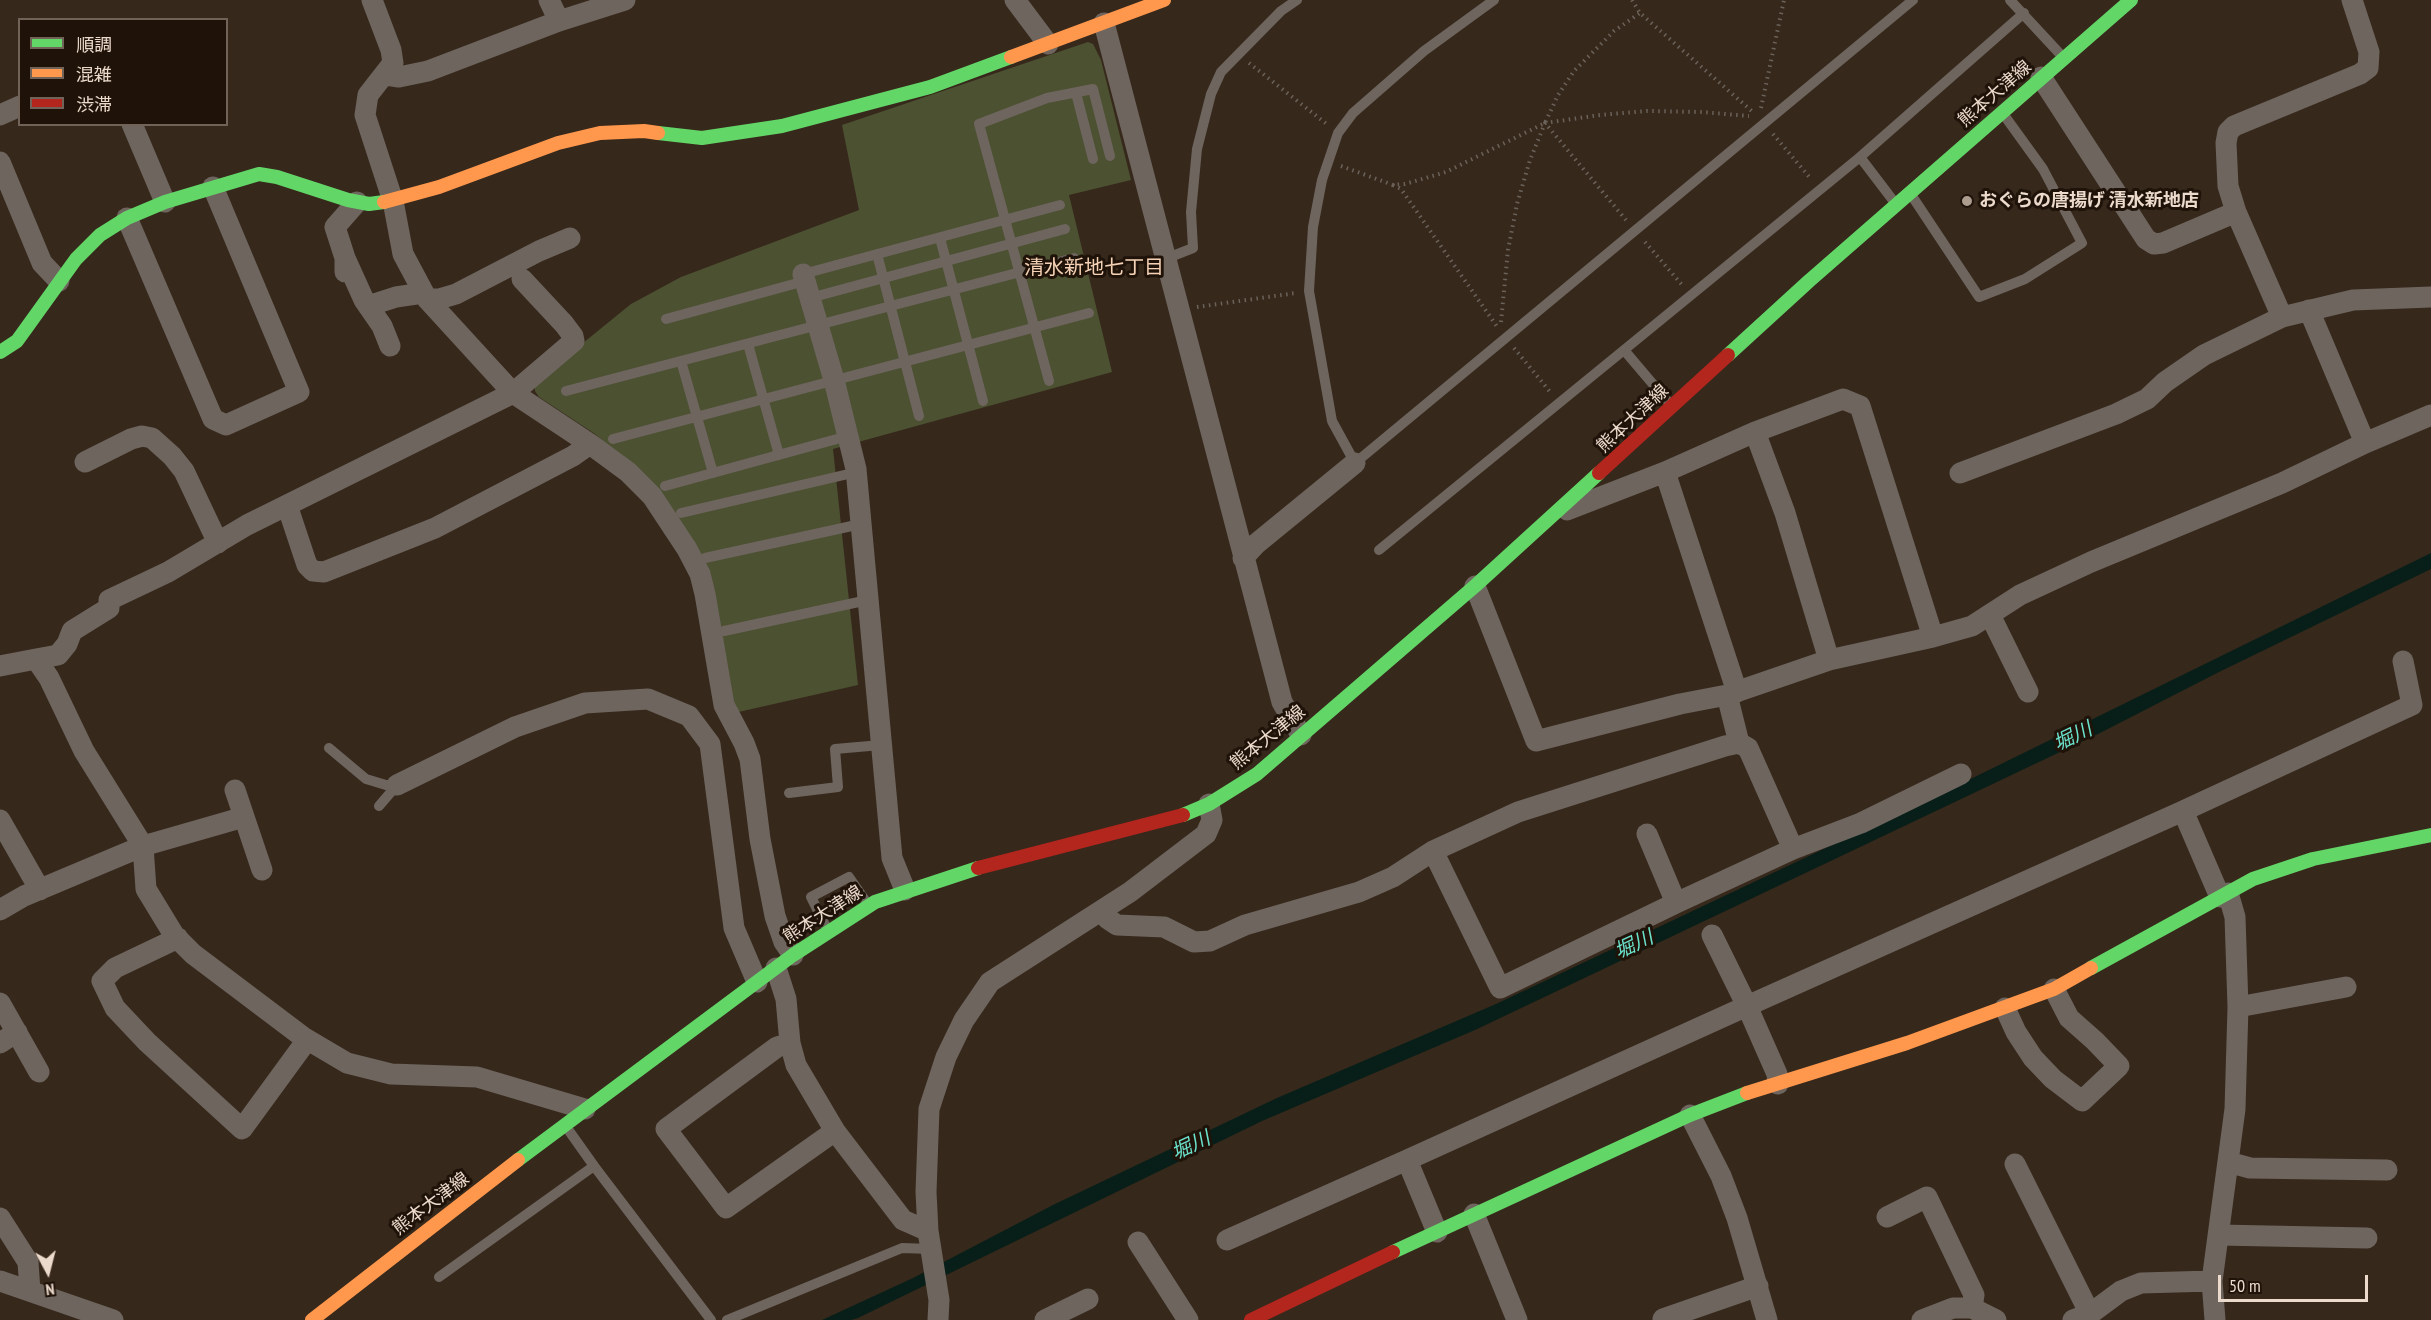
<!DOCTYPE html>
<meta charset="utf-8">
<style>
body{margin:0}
#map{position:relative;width:2431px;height:1320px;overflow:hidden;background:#36281b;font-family:"PT Sans Narrow","Noto Sans JP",sans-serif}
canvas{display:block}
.legend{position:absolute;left:18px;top:18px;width:210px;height:108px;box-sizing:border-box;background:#1f1309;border:2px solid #716357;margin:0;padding:8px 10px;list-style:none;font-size:18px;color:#ecdacc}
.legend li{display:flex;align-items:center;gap:12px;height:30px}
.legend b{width:30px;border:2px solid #716357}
.north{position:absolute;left:18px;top:1242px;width:60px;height:60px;-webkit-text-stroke:4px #1f1309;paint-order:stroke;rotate:173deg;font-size:16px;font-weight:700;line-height:24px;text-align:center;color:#ecdacc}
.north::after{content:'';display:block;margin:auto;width:21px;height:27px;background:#ecdacc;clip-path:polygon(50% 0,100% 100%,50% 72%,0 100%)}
.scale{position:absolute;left:2218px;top:1275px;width:150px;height:27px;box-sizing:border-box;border:3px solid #ecdacc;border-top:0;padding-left:8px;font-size:18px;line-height:21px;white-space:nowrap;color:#ecdacc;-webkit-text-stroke:4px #1f1309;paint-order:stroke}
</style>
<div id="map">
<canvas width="2431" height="1320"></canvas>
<ul class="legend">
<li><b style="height:8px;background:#63d668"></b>順調</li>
<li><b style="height:8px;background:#ff974d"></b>混雑</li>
<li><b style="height:8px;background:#b3261e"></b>渋滞</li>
</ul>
<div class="north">N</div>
<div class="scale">50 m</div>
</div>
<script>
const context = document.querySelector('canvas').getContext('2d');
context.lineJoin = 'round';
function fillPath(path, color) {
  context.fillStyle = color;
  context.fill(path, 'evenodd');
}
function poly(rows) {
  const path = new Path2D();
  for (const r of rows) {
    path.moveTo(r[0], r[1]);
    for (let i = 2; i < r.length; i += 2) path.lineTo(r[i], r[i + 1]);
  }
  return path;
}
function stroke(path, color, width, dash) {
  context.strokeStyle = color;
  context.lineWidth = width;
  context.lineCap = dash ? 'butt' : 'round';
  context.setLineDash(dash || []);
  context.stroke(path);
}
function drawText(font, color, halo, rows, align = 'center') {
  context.font = font + ' "PT Sans Narrow","Noto Sans JP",sans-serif';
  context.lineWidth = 6;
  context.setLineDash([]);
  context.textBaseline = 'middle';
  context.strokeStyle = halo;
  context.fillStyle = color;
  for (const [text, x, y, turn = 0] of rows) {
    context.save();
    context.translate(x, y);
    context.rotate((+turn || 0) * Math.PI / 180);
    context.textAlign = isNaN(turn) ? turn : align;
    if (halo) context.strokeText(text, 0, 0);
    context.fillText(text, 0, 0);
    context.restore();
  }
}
fillPath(poly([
 [1088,42,1093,44,1101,60,1131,180,1069,195,1112,372,833,449,858,685,734,713,707,575,660,490,595,434,539,397,535,391,535,382,631,304,681,277,859,210,842,125]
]), '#4c5132');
fillPath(poly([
 [2431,553,2431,569,2219,672,2100,733,1475,1030,1262,1121,858,1318,851,1320,822,1320,913,1278,1053,1205,1277,1098,1496,1004,1942,793]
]), '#081f19');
stroke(poly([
 [1632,0,1640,13,1754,113],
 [1249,63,1328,125],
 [1761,108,1784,0],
 [1545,123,1600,115,1647,111,1702,112,1749,116],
 [1773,134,1811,179],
 [1341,166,1393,185,1405,184,1446,172,1545,123,1558,95,1574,71,1614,31,1640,13],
 [1393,185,1401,189,1498,328],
 [1645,242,1683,286],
 [1197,307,1296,293],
 [1501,322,1508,250,1517,204,1530,160,1545,123,1626,220],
 [1514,348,1551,393]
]), '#6b625a', 4, [1.5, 4.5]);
stroke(poly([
 [1494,0,1424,51,1353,113,1338,133,1322,180,1313,227,1309,291,1332,421,1355,463,1913,0],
 [2010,0,2061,55],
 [1076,93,1093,159],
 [1912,196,1979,297,2025,279,2082,243,2043,169,2004,115],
 [1895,203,1860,157,2024,13],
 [940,238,983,401],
 [877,254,919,416],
 [1165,259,1193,248,1191,212,1197,149,1211,94,1221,72,1281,11,1297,0],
 [803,274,1060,205],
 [810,298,1065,229],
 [666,319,805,281],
 [748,344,779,455],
 [681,361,713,473],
 [1049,381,979,124,1047,98,1093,89,1110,156],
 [566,391,1074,258],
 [1669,403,1624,350,1860,157],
 [613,439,1089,313],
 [665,486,848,436],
 [681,513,857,472],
 [1379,550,1624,350],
 [705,558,861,524],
 [724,631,868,600],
 [329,748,366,779,386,785,397,785,379,806],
 [789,793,838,787,835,749,881,745],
 [827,929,811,897,849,877,867,903],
 [594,1166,711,1320],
 [439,1277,594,1166,567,1128],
 [727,1320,902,1248,931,1249]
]), '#6e655e', 10);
stroke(poly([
 [372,0,391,50,393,63,368,95,365,115,393,201,403,254,427,299,513,393,590,444,628,472,652,496,687,549,700,574,705,594,724,705,744,743,750,759,760,839,775,916,784,942,793,955],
 [549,0,559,21],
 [1015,0,1048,44],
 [1104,23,1282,702,1301,735],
 [386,75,399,77,428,71,559,21,625,0],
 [2041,77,2146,239,2154,244,2163,243,2236,212,2228,186,2226,143,2228,132,2234,126,2360,74,2368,68,2369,52,2352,0],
 [0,115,20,106],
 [132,124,165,202],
 [0,162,42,263,59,281],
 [2236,212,2282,317],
 [127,218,213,419,226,425,299,392,213,187],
 [345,258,364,300,382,326,390,346],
 [345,272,345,258,335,227,357,202],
 [803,274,834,380,856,469,892,858,905,890],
 [427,299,439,299,456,294,539,251,570,238],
 [368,306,396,297,423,293],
 [2309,310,2365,443],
 [1755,432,1785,513,1829,660],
 [85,462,131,439,142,436,152,438,172,456,184,471,218,543],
 [1665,472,1737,692],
 [1960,473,2116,414,2147,399,2165,382,2204,355,2282,317,2353,300,2431,297],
 [287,505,307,565,313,571,324,572,435,528,573,456,590,444],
 [1243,558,1256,544,1355,463],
 [1475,586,1536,741,1680,704,1727,695,1829,660,1933,637,1860,406,1843,399,1755,432,1665,472,1567,510],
 [1990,615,2028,692],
 [1933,637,1972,626,2020,595,2091,562,2282,483,2365,443,2431,415],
 [36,659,58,655,67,644,72,631,109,608,109,600,168,572,247,525,513,393,574,341,573,336,564,324,522,279],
 [0,666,36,659,49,678,84,751,143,846,24,896,0,910],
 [1727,695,1739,743],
 [397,785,515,727,585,703,648,699,689,716,710,744,734,928,757,982],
 [235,790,262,870],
 [244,817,143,846,146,889,174,935,193,954,303,1037,347,1063,391,1074,477,1077,585,1109],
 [0,820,40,890],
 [1433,851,1500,988,1676,903,1647,834],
 [2220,897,2183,811,2412,705,2403,661],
 [1676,903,1793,849,1861,823,1961,774],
 [1101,911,1108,919,1117,925,1164,927,1194,942,1210,941,1245,925,1359,892,1393,877,1433,851,1518,812,1725,746,1739,743,1748,748,1793,849],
 [178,938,115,968,102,981,115,1008,147,1042,242,1129,307,1040],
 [776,968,786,999,790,1043,796,1065,835,1131],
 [0,1003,39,1072],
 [2238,1007,2346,987],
 [2005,1008,2016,1032,2033,1058,2053,1079,2082,1101,2119,1066,2095,1041,2069,1018,2054,989],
 [0,1043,17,1032],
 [790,1043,777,1047,666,1129,726,1208,835,1131,903,1220,928,1231],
 [1778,1084,1777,1074,1747,1006,2183,811],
 [1690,1115,1721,1176,1737,1218,1767,1320],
 [2228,1162,2250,1168,2387,1170],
 [2015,1164,2090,1314],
 [1474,1214,1517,1320],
 [1887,1217,1927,1197,1974,1295,1972,1308],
 [0,1218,28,1262,30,1291],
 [1437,1232,1407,1160,1747,1006,1712,935],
 [2219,1235,2367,1238],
 [1227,1240,1407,1160],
 [1138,1242,1188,1320],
 [0,1281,113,1320],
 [1663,1319,1758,1286],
 [938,1320,939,1300,928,1231,926,1192,929,1109,946,1057,964,1020,990,982,1130,892,1206,834,1212,820,1209,804],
 [1045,1320,1088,1299],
 [1922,1320,1953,1308,1972,1308,1996,1320],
 [2073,1320,2090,1314,2121,1291,2141,1283,2212,1281],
 [2215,1320,2212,1281,2235,1109,2238,1007,2235,917,2228,893]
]), '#6e655e', 21);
stroke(poly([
 [658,133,702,138,782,126,930,87,1011,57],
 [0,352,17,341,76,259,100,235,127,218,165,202,259,174,277,177,348,200,369,204,384,202],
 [1728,355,1809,281,2131,0],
 [1183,815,1209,804,1257,774,1475,586,1599,473],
 [2091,968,2253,879,2313,859,2431,835],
 [518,1160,793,955,875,902,978,868],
 [1393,1252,1690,1115,1747,1093]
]), '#63d668', 14);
stroke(poly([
 [1011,57,1164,0],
 [384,202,439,187,558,143,600,133,644,131,658,133],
 [1747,1093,1907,1043,2054,989,2091,968],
 [312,1320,518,1160]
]), '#ff974d', 14);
stroke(poly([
 [1599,473,1728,355],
 [978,868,1183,815],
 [1251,1320,1393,1252]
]), '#b3261e', 14);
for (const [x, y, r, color] of [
 [1967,201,6,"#ac9c8e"]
]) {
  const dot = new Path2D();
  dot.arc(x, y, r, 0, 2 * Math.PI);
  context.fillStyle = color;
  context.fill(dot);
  stroke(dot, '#1f1309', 2);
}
drawText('18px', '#ecdacc', '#1f1309', [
 ["熊本大津線",1995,94,-41],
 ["熊本大津線",1633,419,-43],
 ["熊本大津線",1268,738,-39],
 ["熊本大津線",823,915,-33],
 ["熊本大津線",431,1204,-37]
]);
drawText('bold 18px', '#ecdacc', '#1f1309', [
 ["おぐらの唐揚げ 清水新地店",1979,201]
], 'left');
drawText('20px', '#f5d2b6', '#1f1309', [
 ["清水新地七丁目",1094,268]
]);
drawText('italic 20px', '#6be2cc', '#1f1309', [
 ["堀川",2073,737,-26],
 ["堀川",1634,945,-25],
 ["堀川",1191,1146,-25]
]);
</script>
